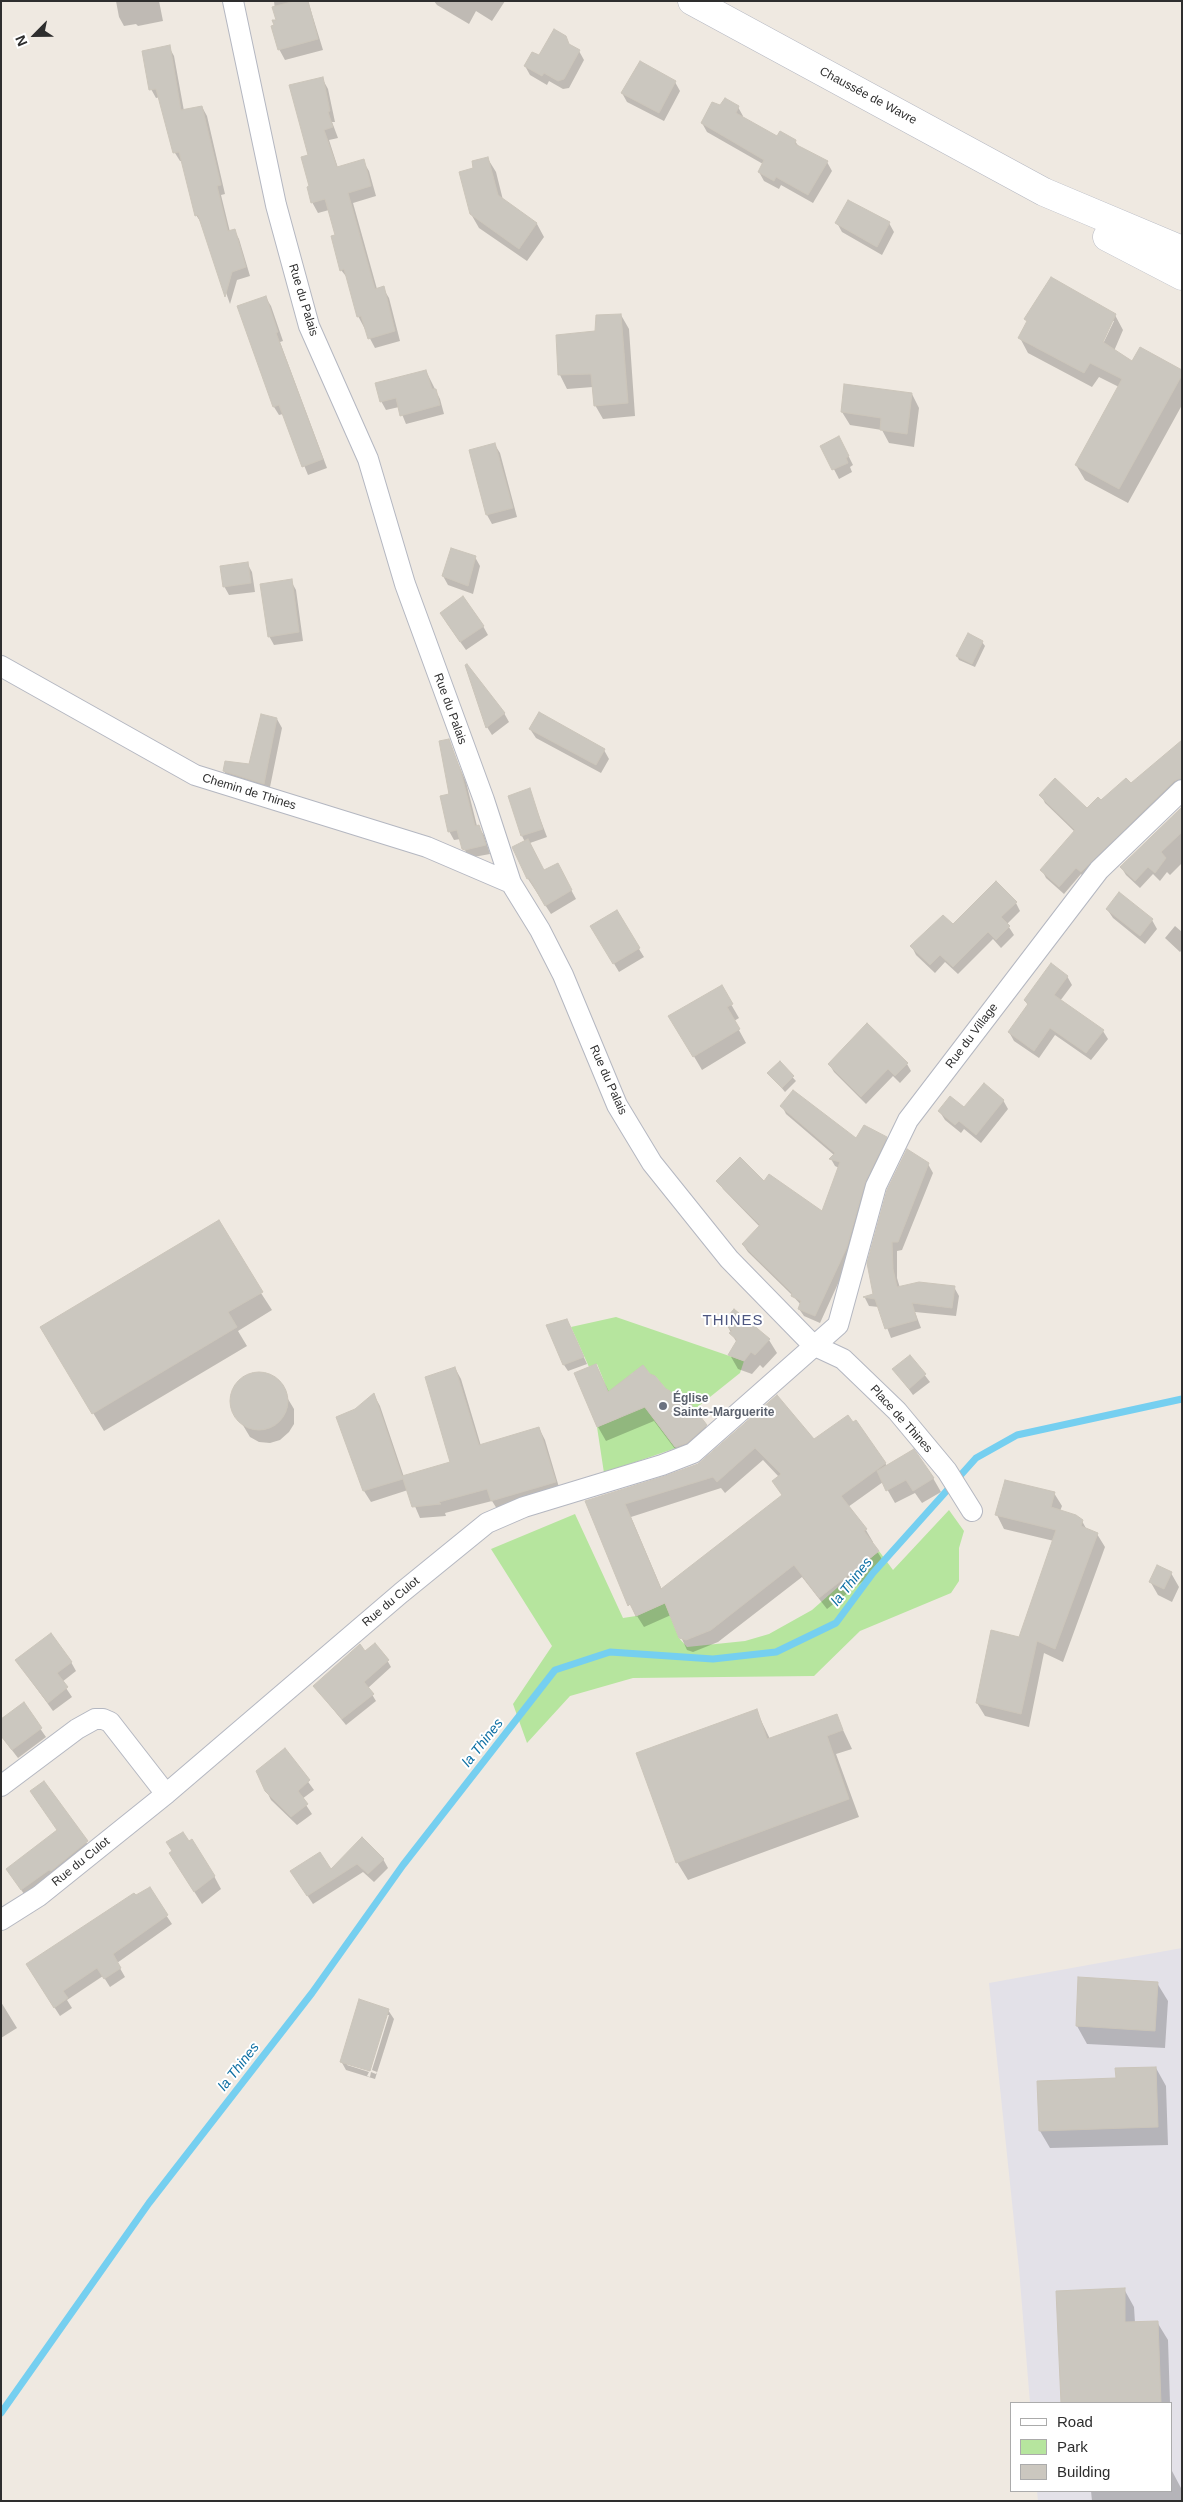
<!DOCTYPE html>
<meta charset="utf-8">
<style>
body{margin:0}
#map{position:relative;width:1183px;height:2502px;overflow:hidden;background:#efe9e1;font-family:Arial,sans-serif}
canvas{display:block}
.frame{position:absolute;inset:0;border:2px solid #2e2e2e;pointer-events:none}
.legend{position:absolute;left:1010px;top:2402px;width:162px;height:90px;box-sizing:border-box;background:#fff;border:1px solid #ababab;margin:0;padding:6px 9px;list-style:none;font-size:15px;color:#2e2e2e}
.legend li{display:flex;align-items:center;gap:10px;height:25px}
.legend b{width:25px;border:1px solid #ababab}
.north{position:absolute;left:10px;top:10px;width:50px;height:50px;-webkit-text-stroke:4px #fff;paint-order:stroke;rotate:247deg;font-size:14px;font-weight:700;line-height:20px;text-align:center;color:#2e2e2e}
.north::after{content:'';display:block;margin:auto;width:18px;height:22px;background:#2e2e2e;clip-path:polygon(50% 0,100% 100%,50% 72%,0 100%)}
</style>
<div id="map">
<canvas width="1183" height="2502"></canvas>
<div class="frame"></div>
<ul class="legend">
<li><b style="height:6px;background:#fff"></b>Road</li>
<li><b style="height:14px;background:#b6e59e"></b>Park</li>
<li><b style="height:14px;background:#cbc7bf"></b>Building</li>
</ul>
<div class="north">N</div>
</div>
<script>
const context = document.querySelector('canvas').getContext('2d');
context.lineJoin = 'round';
function fillPath(path, color) {
  context.fillStyle = color;
  context.fill(path, 'evenodd');
}
function poly(rows) {
  const path = new Path2D();
  for (const r of rows) {
    if (r.length === 3) {
      path.moveTo(r[0] + r[2], r[1]);
      path.arc(r[0], r[1], r[2], 0, 2 * Math.PI);
      continue;
    }
    path.moveTo(r[0], r[1]);
    for (let i = 2; i < r.length; i += 2) path.lineTo(r[i], r[i + 1]);
  }
  return path;
}
function stroke(path, color, width, dash) {
  context.strokeStyle = color;
  context.lineWidth = width;
  context.lineCap = dash ? 'butt' : 'round';
  context.setLineDash(dash || []);
  context.stroke(path);
}
function drawText(font, color, halo, rows, align = 'center') {
  context.font = font + ' Arial,sans-serif';
  context.lineWidth = 4;
  context.setLineDash([]);
  context.textBaseline = 'middle';
  context.strokeStyle = halo;
  context.fillStyle = color;
  for (const [text, x, y, turn = 0] of rows) {
    context.save();
    context.translate(x, y);
    context.rotate((+turn || 0) * Math.PI / 180);
    context.textAlign = isNaN(turn) ? turn : align;
    if (halo) context.strokeText(text, 0, 0);
    context.fillText(text, 0, 0);
    context.restore();
  }
}
fillPath(poly([
 [1182,1948,1182,2501,1038,2501,1037,2491,1172,2491,1172,2403,1030,2403,1019,2269,989,1983]
]), '#e3e1e8');
fillPath(poly([
 [616,1317,744,1361,740,1373,695,1409,687,1399,680,1404,670,1391,666,1389,655,1376,651,1375,643,1366,630,1375,646,1404,645,1408,676,1448,604,1473,597,1427,619,1418,597,1364,589,1367,571,1327],
 [949,1510,964,1531,959,1548,959,1581,951,1593,860,1631,814,1676,633,1678,570,1696,527,1743,513,1704,552,1646,491,1549,575,1514,623,1618,636,1616,665,1603,679,1638,687,1647,745,1641,769,1634,812,1610,879,1551,893,1570]
]), '#b6e59e');
fillPath(poly([
 [116,1,159,1,163,21,138,26,136,24,124,26,119,17],
 [274,1,308,1,323,50,285,60,279,49],
 [434,1,505,1,492,21,476,11,469,24,437,5],
 [565,37,570,46,579,51,584,60,569,88,563,89,549,81,547,85,530,75,525,66],
 [169,47,174,56,184,111,202,107,207,116,225,194,221,195,230,232,234,230,239,239,250,276,237,280,230,304,202,224,196,215,183,161,180,161,175,153,160,97,156,98,151,89],
 [322,78,328,89,335,122,332,122,338,138,329,140,338,168,363,161,369,171,376,196,353,203,377,289,383,288,389,298,400,341,375,348,358,316,349,280,341,270,336,236,329,210,318,213,312,202,309,156],
 [675,82,680,91,664,121,627,102,622,93],
 [721,107,738,107,743,116,742,118,777,138,795,141,799,147,827,162,832,171,813,203,781,185,779,189,764,181,759,172,763,164,707,132,702,123],
 [488,159,496,172,503,200,537,224,544,237,527,261,479,228,471,214,475,169],
 [837,223,889,223,894,232,882,255,842,232],
 [266,298,271,306,283,341,280,342,327,468,308,475,283,414,279,415,274,407,238,307],
 [621,315,629,329,635,416,603,419,595,405,593,387,567,389,560,375,557,336,597,332],
 [1115,315,1123,330,1114,351,1133,363,1182,372,1182,405,1128,503,1085,480,1076,465,1119,387,1099,377,1092,387,1028,353,1020,338,1028,322,1026,319],
 [1111,321,1114,321,1101,348,1099,347],
 [426,371,440,399,444,414,406,424,399,407,386,410,381,401],
 [912,394,919,408,914,447,889,443,882,430,850,425,842,412],
 [495,445,500,453,517,517,492,524,487,515,470,451],
 [822,446,844,447,853,465,850,467,852,472,839,479],
 [475,557,480,566,473,594,448,585,443,576],
 [247,563,252,572,255,592,229,595,224,586],
 [291,581,296,590,303,641,274,645,269,636],
 [446,622,483,626,488,635,466,650],
 [982,642,985,646,975,667,959,660,957,656],
 [504,713,509,722,492,735,487,727],
 [277,719,282,728,269,792,230,780,224,771,250,766],
 [530,729,604,750,609,759,601,773,536,738],
 [448,740,466,782,477,826,484,835,490,854,468,858,461,839,454,840,449,831],
 [1182,742,1182,788,1086,879,1081,874,1064,894,1046,878,1042,870,1075,832,1045,803,1041,795,1087,810,1131,785],
 [529,789,547,837,530,843,544,872,562,873,576,899,551,914,528,879,525,842,522,836],
 [1182,808,1182,863,1170,875,1167,872,1160,881,1153,874,1140,888,1126,875,1121,867],
 [1016,903,1020,911,1007,924,1014,935,1001,948,993,939,958,974,945,962,935,973,916,955,912,947,953,925],
 [1107,909,1152,920,1157,929,1145,944,1113,918],
 [616,912,644,957,619,972,592,927],
 [1175,926,1182,932,1182,950,1180,952,1165,938],
 [1067,976,1072,985,1060,1001,1103,1031,1108,1039,1091,1060,1055,1035,1039,1058,1014,1041,1009,1032,1028,1006,1025,1000],
 [721,987,739,1018,734,1021,746,1043,702,1070,670,1016],
 [779,1063,796,1081,785,1092,769,1073],
 [829,1064,907,1064,911,1071,900,1083,893,1076,866,1104,834,1072],
 [1003,1100,1008,1109,981,1143,964,1129,961,1133,945,1120,940,1112,964,1109],
 [782,1106,856,1140,886,1138,890,1146,851,1255,820,1323,804,1316,799,1309,801,1305,792,1295,748,1252,743,1245,760,1227,723,1189,718,1181,764,1183,823,1213,839,1168,835,1166,831,1159,834,1155,786,1114],
 [928,1164,933,1173,902,1250,897,1251,897,1278,900,1288,954,1287,959,1296,956,1316,915,1312,921,1328,891,1338,879,1307,869,1306,865,1298,875,1294,869,1263],
 [261,1293,272,1310,238,1331,247,1346,104,1431,52,1345],
 [734,1311,769,1340,777,1353,763,1368,760,1365,752,1374,738,1369,730,1355,737,1343,725,1322],
 [570,1327,587,1364,568,1371,564,1365],
 [910,1356,930,1382,913,1395,894,1369],
 [596,1365,609,1392,679,1406,706,1426,714,1440,684,1461,654,1421,606,1441,598,1427,576,1374],
 [455,1368,461,1379,481,1446,539,1428,545,1440,561,1494,499,1512,492,1501,445,1513,446,1516,420,1518,408,1490,371,1502,364,1491,338,1417,355,1410,374,1395,380,1406,404,1477,451,1463],
 [254,1373,263,1373,276,1379,294,1409,294,1424,289,1432,280,1440,270,1443,259,1442,250,1437,232,1407,231,1398,235,1387,243,1378],
 [777,1397,814,1440,885,1463,887,1466,933,1478,941,1492,922,1503,915,1493,895,1503,883,1482,848,1507,866,1530,873,1542,872,1543,885,1564,827,1609,802,1577,718,1642,693,1652,687,1650,671,1615,644,1627,637,1616,636,1617,587,1502,666,1478,698,1465],
 [763,1460,779,1477,773,1481,783,1496,662,1590,631,1517,721,1488,725,1493],
 [1054,1493,1062,1506,1060,1511,1082,1521,1087,1530,1097,1534,1105,1547,1063,1662,1044,1653,1029,1727,985,1716,977,1703,1020,1639,1054,1541,1004,1529,997,1515],
 [1171,1573,1179,1587,1172,1602,1158,1595,1150,1581],
 [365,1653,387,1660,391,1667,368,1688,376,1701,346,1725,314,1686],
 [16,1660,71,1662,76,1671,62,1682,72,1697,53,1711],
 [23,1704,46,1737,18,1758,1,1736],
 [756,1710,770,1739,836,1715,852,1749,836,1754,859,1817,688,1880,677,1862],
 [285,1750,314,1790,302,1799,312,1814,297,1825,271,1800,266,1790],
 [43,1783,91,1849,26,1897,12,1876,58,1830],
 [362,1839,383,1859,388,1868,374,1882,363,1872,313,1904,297,1880,331,1871],
 [178,1866,214,1876,221,1889,202,1904],
 [166,1915,172,1924,117,1963,125,1977,110,1987,103,1976,67,2000,72,2008,60,2016,32,1973],
 [1157,1983,1168,2001,1165,2048,1087,2044,1077,2026],
 [1,2002,17,2028,1,2038],
 [388,2010,394,2019,375,2079,346,2070,341,2061],
 [386,2015,389,2015,372,2070,377,2072,376,2074,371,2072,370,2077,367,2076,369,2072,347,2065,347,2062],
 [1156,2068,1166,2086,1168,2145,1050,2148,1040,2131,1117,2079],
 [1124,2289,1134,2307,1135,2323,1157,2322,1168,2340,1170,2403,1062,2403,1058,2292],
 [1172,2471,1181,2488,1182,2501,1092,2501,1091,2491,1172,2491]
]), '#0003');
stroke(poly([
 [1,2413,149,2203,312,1993,403,1865,555,1670,610,1652,713,1659,776,1652,836,1623,873,1573,976,1458,1017,1435,1182,1399]
]), '#75cff0', 7);
const building = poly([
 [295,1,308,1,318,39,278,50,271,26,274,25,272,20,276,20,272,7,295,1],
 [554,29,566,36,569,44,580,50,564,79,558,81,544,73,542,76,524,66,532,52,539,55,554,29],
 [170,45,181,110,202,106,221,185,217,186,228,231,235,229,246,267,232,272,225,297,198,215,195,216,179,152,173,153,156,89,149,90,142,51,170,45],
 [640,61,676,81,659,113,621,93,640,61],
 [323,77,330,111,328,112,333,127,324,130,337,167,364,159,371,186,348,193,375,289,384,286,395,331,368,339,361,316,357,317,344,269,340,271,331,236,335,235,325,199,311,203,307,187,309,186,301,157,308,155,289,85,323,77],
 [725,98,739,106,736,113,777,136,780,131,796,140,795,144,828,161,808,195,776,177,774,181,758,172,764,160,701,123,712,102,720,105,725,98],
 [488,157,498,195,537,223,519,249,470,214,459,172,473,168,472,161,488,157],
 [848,200,890,222,877,247,835,223,848,200],
 [1051,277,1116,314,1103,342,1132,361,1140,347,1182,370,1182,375,1119,489,1075,465,1122,379,1090,363,1084,373,1018,338,1027,321,1024,319,1051,277],
 [266,296,278,332,276,333,323,459,302,467,279,405,273,407,237,306,266,296],
 [621,314,628,403,594,406,591,374,558,375,556,335,595,331,596,315,621,314],
 [426,370,432,389,436,389,440,405,400,416,396,398,380,402,375,383,426,370],
 [844,384,912,393,907,434,880,430,881,418,841,412,844,384],
 [839,436,849,456,846,458,848,463,832,470,820,446,839,436],
 [495,443,513,508,486,515,469,450,495,443],
 [451,548,476,556,468,586,442,576,451,548],
 [248,562,251,583,223,587,220,566,248,562],
 [292,579,299,632,268,637,260,584,292,579],
 [463,596,484,626,460,642,440,613,463,596],
 [968,633,983,641,972,664,956,656,968,633],
 [467,664,505,713,486,728,465,665,467,664],
 [539,712,605,749,596,765,529,729,539,712],
 [261,714,277,718,264,784,223,771,225,761,249,764,261,714],
 [449,739,461,772,475,826,479,825,486,845,465,850,462,849,457,830,448,832,440,796,449,794,439,741,449,739],
 [1182,740,1182,778,1174,781,1081,872,1076,868,1059,887,1040,870,1075,830,1039,795,1055,778,1087,808,1098,797,1101,800,1126,778,1131,783,1182,740],
 [530,788,543,829,521,836,508,796,530,788],
 [1182,807,1182,832,1161,852,1166,858,1155,873,1148,867,1135,881,1120,867,1182,807],
 [528,839,544,870,558,863,572,890,545,906,529,878,527,879,512,847,528,839],
 [996,881,1017,902,1001,917,1010,926,996,940,988,932,953,967,940,955,930,965,910,946,943,915,953,924,996,881],
 [1119,892,1153,919,1140,936,1106,909,1119,892],
 [617,910,640,948,613,964,590,926,617,910],
 [1051,963,1068,976,1054,995,1104,1030,1086,1053,1050,1028,1034,1051,1008,1032,1028,1004,1024,1000,1051,963],
 [722,985,733,1004,727,1007,740,1029,693,1057,668,1016,722,985],
 [867,1023,908,1063,895,1076,888,1069,861,1097,828,1064,867,1023],
 [780,1061,794,1076,782,1088,767,1073,780,1061],
 [984,1083,1004,1100,976,1135,959,1121,955,1125,938,1111,950,1096,964,1107,984,1083],
 [793,1090,856,1138,864,1125,887,1137,865,1183,847,1247,815,1316,798,1309,801,1301,791,1296,792,1293,742,1244,760,1225,716,1181,740,1157,764,1181,769,1174,822,1211,840,1162,829,1159,835,1153,780,1106,793,1090],
 [907,1149,929,1163,898,1242,892,1242,893,1269,897,1287,919,1282,955,1286,952,1308,912,1303,917,1320,885,1329,875,1299,863,1297,873,1294,867,1263,887,1190,907,1149],
 [219,1220,263,1292,228,1312,237,1327,92,1414,40,1327,219,1220],
 [734,1309,770,1339,755,1355,751,1352,744,1361,728,1355,737,1340,729,1333,732,1331,723,1322,734,1309],
 [567,1319,584,1357,563,1365,546,1325,567,1319],
 [910,1355,926,1374,909,1389,892,1369,910,1355],
 [596,1364,608,1392,643,1365,650,1374,655,1376,666,1389,670,1391,680,1404,687,1399,707,1425,687,1443,675,1447,645,1407,597,1427,574,1373,596,1364],
 [455,1367,479,1445,539,1427,556,1482,491,1501,487,1489,439,1502,441,1504,412,1507,403,1479,363,1491,336,1417,355,1409,374,1393,402,1476,450,1462,425,1377,455,1367],
 [259,1401,29],
 [777,1395,814,1439,848,1415,853,1422,856,1420,886,1463,841,1496,867,1529,864,1531,879,1551,819,1598,794,1565,711,1630,686,1640,679,1638,665,1603,636,1616,630,1604,628,1606,585,1501,665,1476,698,1464,777,1395],
 [755,1448,781,1474,772,1481,782,1495,661,1589,625,1504,713,1477,717,1482,755,1448],
 [914,1449,934,1478,913,1491,906,1480,886,1491,877,1471,914,1449],
 [1005,1480,1055,1492,1051,1507,1076,1515,1083,1520,1081,1526,1098,1533,1055,1649,1037,1641,1021,1714,976,1703,991,1630,1019,1637,1056,1530,995,1515,1005,1480],
 [1157,1565,1172,1572,1164,1589,1149,1582,1157,1565],
 [51,1633,72,1662,57,1673,68,1687,48,1703,15,1660,51,1633],
 [375,1643,389,1660,364,1682,374,1694,342,1719,313,1686,360,1644,365,1651,375,1643],
 [24,1702,42,1728,12,1750,1,1736,1,1719,24,1702],
 [757,1709,767,1739,837,1714,843,1730,827,1736,849,1799,676,1863,636,1753,757,1709],
 [285,1748,310,1780,298,1791,308,1804,291,1817,265,1791,256,1771,285,1748],
 [44,1781,88,1841,51,1871,49,1870,21,1890,6,1869,57,1830,30,1791,44,1781],
 [183,1832,189,1841,192,1839,215,1876,194,1892,169,1853,172,1851,166,1842,183,1832],
 [362,1837,384,1859,368,1874,357,1864,307,1896,290,1871,320,1852,331,1869,362,1837],
 [150,1887,168,1915,113,1954,121,1968,104,1979,97,1968,63,1991,68,1998,54,2008,26,1964,134,1893,136,1895,150,1887],
 [1078,1977,1158,1982,1155,2031,1076,2026,1078,1977],
 [359,1999,389,2009,370,2071,340,2062,359,1999],
 [1156,2067,1158,2127,1039,2131,1037,2081,1116,2078,1115,2068,1156,2067],
 [1125,2288,1125,2322,1158,2321,1161,2403,1061,2403,1056,2291,1125,2288]
]);
fillPath(building, '#cbc7bf');
stroke(building, '#cbc5ba', 1);
const street = poly([
 [233,1,276,205,309,326,368,459,405,584,484,800,511,883,540,930,563,975,617,1105,652,1163,729,1259,813,1345,843,1359,897,1411,947,1471,972,1511],
 [1,666,195,775,427,847,511,883],
 [1,1786,77,1729,95,1719,103,1719,110,1722,166,1794],
 [1,1920,39,1896,166,1794,401,1593,487,1523,524,1507,662,1465,693,1453,838,1325,876,1186,908,1120,1099,870,1182,790]
]);
const secondary = poly([
 [692,1,1044,192,1182,250],
 [1107,237,1182,276]
]);
stroke(street, '#b4b7c1', 22);
stroke(secondary, '#b4b7c1', 29);
stroke(street, '#fff', 20);
stroke(secondary, '#fff', 28);
for (const [x, y, r, color] of [
 [663,1406,5,"#6b7280"]
]) {
  const dot = new Path2D();
  dot.arc(x, y, r, 0, 2 * Math.PI);
  context.fillStyle = color;
  context.fill(dot);
  stroke(dot, '#fff', 2);
}
drawText('12px', '#2e2e2e', '#fff', [
 ["Chaussée de Wavre",868,96,28],
 ["Rue du Palais",303,300,73],
 ["Rue du Palais",450,709,70],
 ["Chemin de Thines",249,792,17],
 ["Rue du Village",972,1036,-53],
 ["Rue du Palais",608,1080,66],
 ["Place de Thines",901,1419,48],
 ["Rue du Culot",391,1602,-40],
 ["Rue du Culot",81,1862,-39]
]);
drawText('bold 12px', '#5b616d', '#fff', [
 ["Église",673,1399],
 ["Sainte-Marguerite",673,1413]
], 'left');
drawText('italic 14px', '#0d6fa3', '#fff', [
 ["la Thines",852,1582,-52],
 ["la Thines",483,1743,-52],
 ["la Thines",239,2067,-52]
]);
context.letterSpacing = '1px';
drawText('15px', '#4d5680', '#fff', [
 ["THINES",733,1321]
]);
context.letterSpacing = '0px';
</script>
